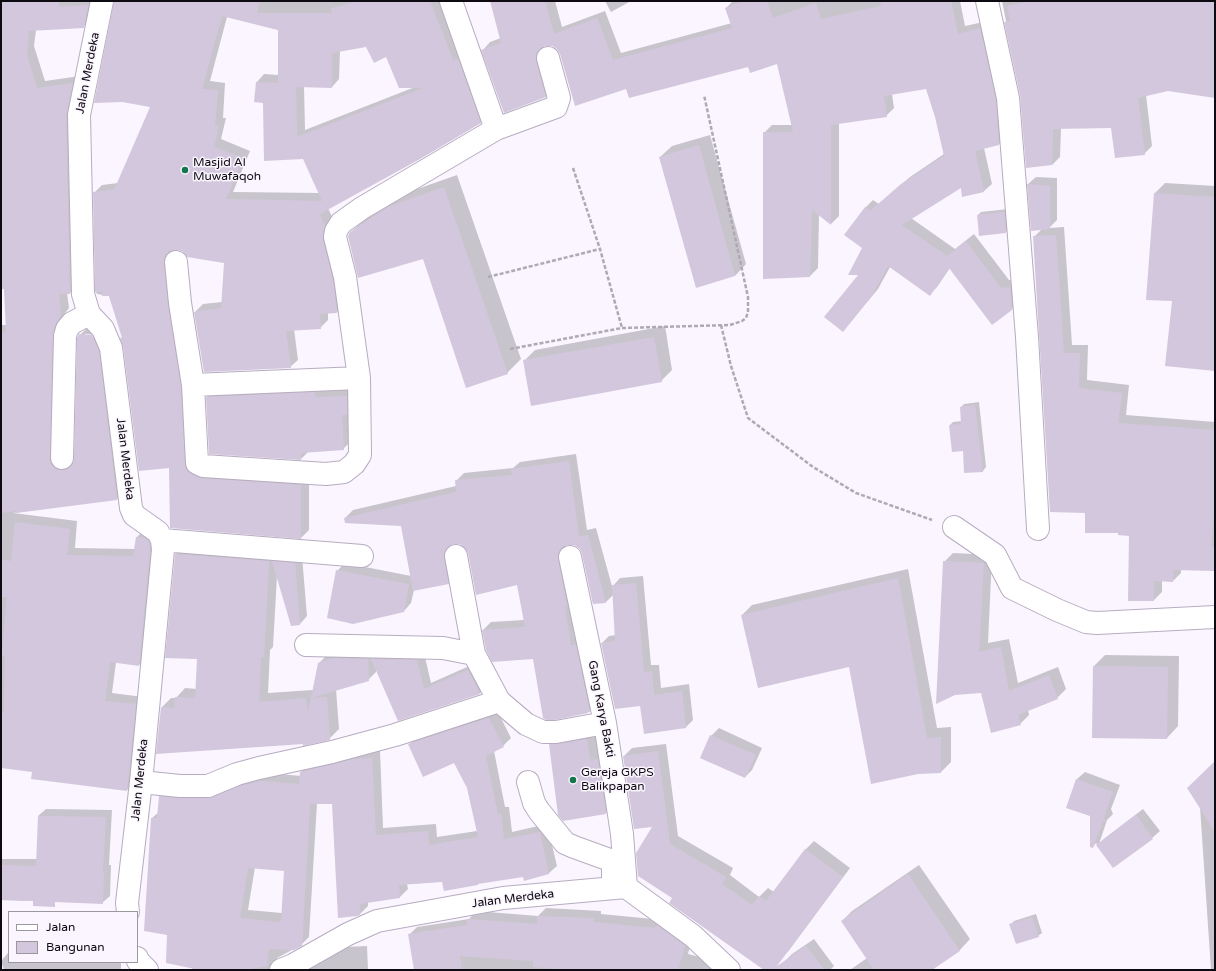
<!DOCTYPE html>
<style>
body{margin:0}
#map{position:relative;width:1216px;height:971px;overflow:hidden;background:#faf5fe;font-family:"Varela Round",sans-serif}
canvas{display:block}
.frame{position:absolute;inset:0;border:2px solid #0e0a11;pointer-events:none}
.legend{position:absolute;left:8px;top:911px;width:130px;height:52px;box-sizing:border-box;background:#faf5fe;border:1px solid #9c979f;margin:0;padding:5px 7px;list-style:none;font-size:12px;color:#0e0a11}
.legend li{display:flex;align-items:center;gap:8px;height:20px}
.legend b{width:20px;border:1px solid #9c979f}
</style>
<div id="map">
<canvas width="1216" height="971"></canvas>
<div class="frame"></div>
<ul class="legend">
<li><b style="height:5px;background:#fff"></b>Jalan</li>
<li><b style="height:11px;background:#d3c7dd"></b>Bangunan</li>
</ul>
</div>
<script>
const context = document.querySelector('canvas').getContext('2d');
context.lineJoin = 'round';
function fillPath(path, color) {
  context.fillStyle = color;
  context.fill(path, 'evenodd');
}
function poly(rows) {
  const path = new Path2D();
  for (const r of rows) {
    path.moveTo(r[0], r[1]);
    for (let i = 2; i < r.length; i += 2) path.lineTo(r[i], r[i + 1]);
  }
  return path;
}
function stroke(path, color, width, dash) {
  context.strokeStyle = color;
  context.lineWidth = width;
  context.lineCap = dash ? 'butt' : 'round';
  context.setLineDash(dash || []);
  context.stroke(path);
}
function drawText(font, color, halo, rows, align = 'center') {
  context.font = font + ' "Varela Round",sans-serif';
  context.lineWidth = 3;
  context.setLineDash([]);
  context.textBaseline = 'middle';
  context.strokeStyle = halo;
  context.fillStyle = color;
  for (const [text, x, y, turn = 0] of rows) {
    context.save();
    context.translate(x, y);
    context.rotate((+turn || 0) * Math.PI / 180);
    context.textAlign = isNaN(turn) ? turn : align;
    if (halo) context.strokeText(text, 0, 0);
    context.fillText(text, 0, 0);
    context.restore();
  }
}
fillPath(poly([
 [1,1,95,1,91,19,83,27,36,30,34,46,45,81,80,76,78,285,70,293,67,293,69,308,63,316,60,327,70,463,75,462,80,335,88,327,100,328,125,492,117,499,13,513,77,521,75,548,135,549,137,537,144,530,153,531,147,657,139,665,116,662,112,693,143,697,135,782,127,790,33,771,1,767,1,325,7,325,5,288,1,288],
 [85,334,97,335,97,337,85,336],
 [115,1,441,1,488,115,480,123,328,208,332,217,345,305,337,312,328,313,328,320,320,328,294,329,298,360,290,367,195,312,203,304,222,302,225,262,182,250,175,249,172,250,171,255,192,455,309,477,309,530,301,538,171,527,170,467,121,338,123,336,109,296,97,294,96,292,94,193,102,185,118,183,152,106],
 [227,17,279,30,279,75,264,74,257,82,264,102,304,158,320,193,233,192,250,151,221,139,226,118,223,118,225,83,210,81],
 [367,46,386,56,415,87,305,130,304,86,332,87,339,79,340,51],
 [491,1,555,1,562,27,605,11,621,53,732,23,726,8,733,1,960,1,965,26,988,21,1007,137,999,144,984,148,992,184,984,191,963,196,961,187,911,218,955,249,974,234,1009,280,1018,280,1020,301,1012,309,950,268,937,287,930,294,890,267,878,289,843,331,861,274,865,208,873,200,879,204,910,177,944,154,936,117,927,88,892,94,894,108,886,116,839,123,839,216,831,224,819,214,818,268,810,276,764,278,764,133,772,125,792,125,778,63,748,66,627,87,561,54,558,49,552,45,543,46,543,53,553,89,545,97,483,50,490,42,501,38],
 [605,1,631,1,611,12],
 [1002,1,1151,1,1146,95,1152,146,1144,154,1112,127,1061,128,1060,157,1052,165,1021,95],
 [710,135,746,264,735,276,660,157,672,146],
 [457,175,521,359,507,373,423,258,351,232,365,219,403,194],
 [1036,177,1057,178,1057,220,1049,228,1064,227,1072,345,1088,345,1087,380,1129,385,1126,415,1215,422,1215,570,1181,569,1181,573,1173,581,1162,581,1162,592,1154,600,1130,535,1119,532,1086,512,1034,237,1042,229,1028,184],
 [1165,183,1215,186,1215,370,1173,301,1155,193],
 [1008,209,1009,229,1006,232,978,215,981,212],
 [665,326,672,370,661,381,524,361,535,350],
 [353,389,350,442,343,449,308,452,301,459,207,397,214,390],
 [979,402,986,467,983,471,965,472,964,450,950,425,953,422,962,421,961,407,964,404],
 [576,454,587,530,596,528,613,590,613,586,620,578,643,576,651,665,659,665,661,688,689,684,693,720,686,727,645,733,641,705,616,708,602,643,609,636,616,635,614,594,606,602,593,603,583,554,580,548,574,544,566,544,565,551,597,703,588,712,534,658,483,630,491,622,524,620,518,584,469,553,466,547,460,543,452,544,451,550,456,576,448,583,414,590,411,603,404,611,337,571,345,563,411,576,402,525,345,518,353,510,456,486,456,481,464,473,513,468,520,462],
 [186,545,302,556,307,616,300,624,277,576,273,647,270,650,268,693,313,690,319,663,326,656,424,653,431,683,476,663,487,686,480,693,399,720,376,667,376,672,368,680,336,689,339,729,329,739,304,743,157,753,162,707,171,698,176,698,185,688,197,689,198,658,166,657,176,554],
 [953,553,992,555,988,643,1009,639,1018,683,1058,667,1066,689,1057,698,1028,710,1029,715,1020,724,981,692,944,562],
 [908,569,937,728,951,727,951,762,941,772,849,666,742,615,752,605],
 [1105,655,1179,656,1178,726,1167,738,1094,666],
 [497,710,511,738,503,746,494,751,505,807,509,807,512,832,547,824,557,866,549,873,524,879,524,876,407,884,408,889,400,897,368,902,368,906,360,914,333,803,317,803,309,937,301,945,277,958,277,967,280,970,192,970,192,967,168,934,147,909,152,818,159,812,160,797,168,789,269,773,301,776,301,772,309,764,380,750,383,828,436,824,437,837,477,831,468,788,454,761,410,744,417,736],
 [255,867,285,870,282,913,248,910],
 [598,728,617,802,606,813,550,745,561,734],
 [719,728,762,748,752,770,745,777,701,758,711,736],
 [666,744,678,836,733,868,730,875,759,897,768,888,774,892,806,849,814,841,850,868,790,949,782,958,673,898,654,825,624,756,632,748],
 [1215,762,1215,970,1211,970,1200,807],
 [1085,772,1120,785,1111,809,1113,814,1107,820,1099,844,1105,838,1143,809,1160,831,1152,838,1114,867,1096,843,1093,847,1091,816,1067,807,1077,779],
 [46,809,112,810,109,865,111,865,110,896,102,903,1,900,1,859,38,859,38,816],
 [919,865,970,939,960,950,931,970,850,970,867,958,842,921,852,911],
 [546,908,601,911,601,914,663,920,692,938,688,954,719,962,725,970,415,970,409,935,417,927,469,919,476,911,538,916],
 [1036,914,1042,933,1038,936,1010,925,1014,921],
 [814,939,834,966,830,970,792,970,785,961,792,954],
 [367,946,368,970,304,970,345,947],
 [8,953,9,962,121,962,121,968,120,970,4,970,1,961]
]), '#0003');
fillPath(poly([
 [1,1,59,1,59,7,88,5,84,28,29,31,27,55,37,88,73,83,66,115,70,294,59,294,61,316,55,325,53,336,50,458,51,464,56,469,61,470,68,469,73,464,74,458,77,338,79,334,92,335,99,351,117,500,16,513,16,511,1,513,1,332,6,333,4,289,1,289],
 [114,1,260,1,257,13,332,13,331,8,342,6,355,1,430,1,453,60,458,59,481,123,420,159,320,214,325,226,323,240,333,279,337,313,320,314,321,329,286,331,291,368,204,372,194,312,221,308,224,263,187,257,182,251,175,250,167,254,165,253,164,263,168,304,181,386,185,464,186,469,191,474,202,478,301,485,301,539,170,528,169,468,139,471,123,346,120,338,122,338,109,296,102,296,103,292,95,292,93,192,114,190,150,107,122,102,94,103],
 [222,16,278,30,278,83,256,82,254,102,263,103,264,161,303,159,322,201,226,199,243,158,214,147,219,126,215,125,218,90,202,89],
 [366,47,374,63,386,57,399,88,423,88,297,137,296,87,332,88,332,53],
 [490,1,545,1,554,34,597,18,613,60,732,28,725,8,743,1,767,1,773,18,816,3,821,19,881,6,880,1,951,1,958,34,980,28,996,100,999,145,975,151,984,192,962,197,961,188,902,225,947,256,966,241,1001,288,1010,287,1012,310,992,325,949,268,930,296,888,266,871,297,843,332,824,317,858,275,848,275,862,248,844,235,865,207,870,211,901,184,944,156,935,117,926,89,884,96,887,117,831,125,831,225,812,210,810,277,763,279,763,132,793,132,777,64,750,73,748,67,629,98,626,89,575,106,560,54,557,49,552,46,545,46,539,50,536,54,536,61,546,97,504,113,481,50,501,43],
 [1031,1,1215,1,1215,98,1168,91,1138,98,1145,155,1115,158,1111,128,1053,129,1052,165,1026,168,1020,95,1004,22,1010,21,1007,6],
 [699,145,735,276,696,288,659,157],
 [1027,184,1050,186,1050,229,1031,231],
 [444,187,508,374,466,388,423,259,358,278,348,236,350,232,388,207],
 [1154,193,1215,197,1215,371,1165,366,1172,301,1146,300],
 [1004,212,1006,233,979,236,977,215],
 [1056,235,1064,353,1080,353,1079,388,1122,393,1118,423,1215,430,1215,500,1211,547,1215,547,1215,571,1174,570,1173,582,1154,581,1154,601,1128,601,1129,536,1118,535,1118,533,1085,533,1085,513,1050,512,1033,236],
 [654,337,662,382,531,406,523,360],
 [315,392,315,397,347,396,347,415,342,415,344,450,301,453,301,460,209,454,206,397],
 [975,405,983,472,964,473,963,451,952,452,949,425,961,424,960,407],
 [569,461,579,537,588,535,606,603,593,604,582,554,580,549,574,545,567,545,562,547,558,553,558,559,567,606,565,606,571,645,576,645,590,712,588,712,588,713,555,720,546,720,543,718,533,659,492,662,486,650,482,630,525,627,517,585,476,595,468,553,465,548,460,544,454,544,448,547,444,552,444,558,449,584,413,591,401,526,345,523,344,518,456,492,455,480,512,475,511,469],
 [15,522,70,529,67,555,133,556,136,537,145,538,150,544,150,550,139,666,110,662,105,701,136,704,127,791,31,779,32,772,1,768,1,712,4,712,5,656,2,656,7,597,1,597,1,560,11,561],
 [175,554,269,561,264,657,261,657,259,702,306,698,308,712,311,698,327,697,330,740,303,746,303,744,156,754,161,707,174,708,175,697,195,698,197,659,165,658],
 [272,561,295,563,300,625,291,626],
 [943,561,984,563,979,652,1001,647,1009,691,1049,675,1058,699,1018,715,1021,725,991,733,981,693,955,695,936,704],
 [336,570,409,584,404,612,353,624,327,618],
 [898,578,927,738,941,737,941,773,918,774,871,784,849,667,758,688,741,615],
 [636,583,644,672,652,671,654,695,682,691,686,728,644,734,640,706,615,709,601,643,615,641,612,585],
 [333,658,368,659,369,681,311,698,318,663],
 [371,659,417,660,424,689,468,670,480,694,398,721],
 [1093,666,1168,667,1167,739,1092,738],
 [489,718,504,747,486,756,498,815,501,814,504,839,540,832,549,874,524,881,523,877,478,884,478,885,444,891,442,882,399,885,400,898,360,904,360,915,357,916,338,918,332,804,310,804,302,946,294,950,269,949,267,966,243,970,200,970,166,963,167,935,144,931,151,818,157,818,159,796,180,798,208,798,241,786,260,781,299,784,300,772,354,759,372,758,376,835,428,831,429,845,478,837,467,788,454,763,423,777,408,744],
 [248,868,284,871,281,921,279,922,240,918],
 [710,735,756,755,745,778,700,758],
 [587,739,590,760,598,759,606,814,563,821,558,815,549,744,558,744],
 [658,751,670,844,726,877,722,884,752,905,759,896,766,901,805,849,843,877,777,966,806,946,825,970,764,970,669,903,672,898,638,876,636,853,652,827,634,829,623,756],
 [1215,761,1215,832,1187,788],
 [1076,779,1113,792,1104,817,1106,822,1103,821,1093,848,1090,847,1090,816,1066,808],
 [1136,815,1153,839,1113,868,1096,845],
 [38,816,106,817,103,872,104,872,103,904,55,902,55,907,33,906,33,901,1,900,1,865,36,866],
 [908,874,960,951,932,970,874,970,841,921],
 [537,916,594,918,594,922,655,928,657,925,685,946,678,970,568,970,533,967,533,961,460,956,462,970,414,970,408,934,467,925,467,919,537,924],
 [1032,917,1039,937,1016,944,1009,924]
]), '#d3c7dd');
const minor = poly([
 [102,1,79,115,83,294,89,314,103,329,111,348,131,508,134,515,158,532,162,540,163,550,141,782,127,903,128,912],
 [987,1,1008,98,1027,337,1038,529],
 [496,129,556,107,559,98,548,58],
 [176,262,180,303,193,385,197,463,203,466,326,474,344,472,354,464,360,455,359,378,345,277,335,237,336,231,341,223,362,208,496,129,451,1],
 [193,385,359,378],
 [62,458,65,336,67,329,72,323,89,314],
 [954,527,995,555,1012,588,1057,610,1086,622,1097,623,1215,617],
 [162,540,362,556],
 [456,556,474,654,499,701,526,724,543,732,556,732,605,723],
 [570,557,605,723,622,834,626,887],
 [306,645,443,648,474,654],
 [141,782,180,786,208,786,237,774,259,768,332,752,395,735,499,701],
 [528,782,534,803,539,811,565,843,574,847,610,860,613,864,613,886],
 [137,958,138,961,147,970],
 [281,970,293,965,348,934,377,921,503,898,626,887,693,936,729,970]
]);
stroke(minor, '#b7acc1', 24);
stroke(poly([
 [573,168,600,249,622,328],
 [488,277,600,249],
 [721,325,731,366,748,418,813,467,856,493,932,520],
 [510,349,622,328,730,325,742,321,746,318,748,312,748,297,704,95]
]), '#aeaab2', 2.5, [4, 2]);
stroke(minor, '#fff', 22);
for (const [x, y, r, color] of [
 [185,170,4,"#13764d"],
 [573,780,4,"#13764d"]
]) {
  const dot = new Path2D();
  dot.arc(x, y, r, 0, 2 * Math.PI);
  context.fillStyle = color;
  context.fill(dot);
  stroke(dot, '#faf5fe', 1.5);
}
drawText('12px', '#0e0a11', '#faf5fe', [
 ["Jalan Merdeka",88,73,-79],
 ["Jalan Merdeka",125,459,83],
 ["Gang Karya Bakti",601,709,79],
 ["Jalan Merdeka",140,780,-84],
 ["Jalan Merdeka",513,899,-7]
]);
drawText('12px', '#0e0a11', '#faf5fe', [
 ["Masjid Al",193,163],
 ["Muwafaqoh",193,177],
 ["Gereja GKPS",581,773],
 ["Balikpapan",581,787]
], 'left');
</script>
